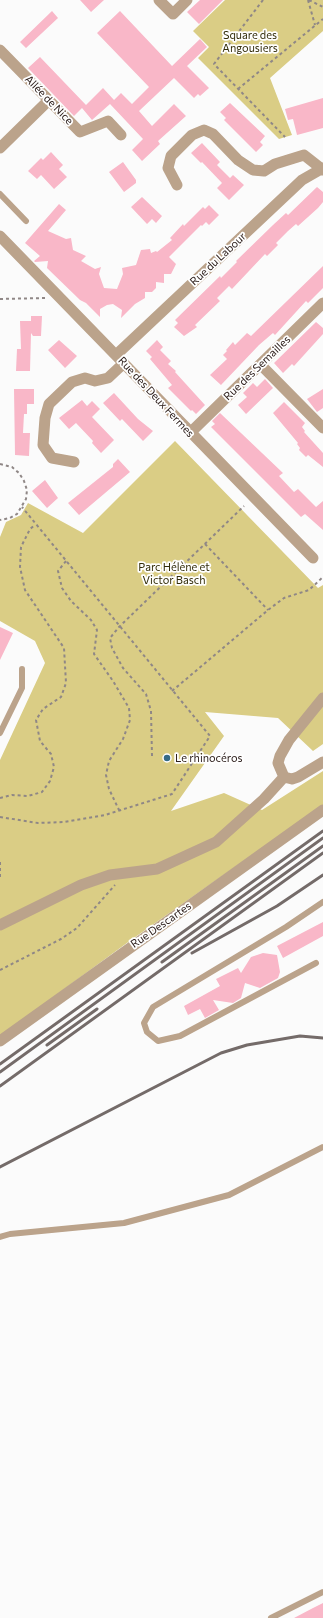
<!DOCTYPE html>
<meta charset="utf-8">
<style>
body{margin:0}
canvas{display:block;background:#fbfbfb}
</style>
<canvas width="323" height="1618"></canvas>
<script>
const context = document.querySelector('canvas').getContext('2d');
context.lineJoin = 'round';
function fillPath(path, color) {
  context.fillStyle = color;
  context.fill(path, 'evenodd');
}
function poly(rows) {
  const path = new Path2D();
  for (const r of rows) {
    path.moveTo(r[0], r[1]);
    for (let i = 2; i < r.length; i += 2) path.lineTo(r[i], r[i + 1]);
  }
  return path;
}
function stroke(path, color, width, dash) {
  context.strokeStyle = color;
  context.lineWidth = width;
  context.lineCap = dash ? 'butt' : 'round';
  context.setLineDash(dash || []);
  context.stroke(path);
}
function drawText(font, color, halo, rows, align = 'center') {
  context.font = font + ' Commissioner,sans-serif';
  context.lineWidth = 3.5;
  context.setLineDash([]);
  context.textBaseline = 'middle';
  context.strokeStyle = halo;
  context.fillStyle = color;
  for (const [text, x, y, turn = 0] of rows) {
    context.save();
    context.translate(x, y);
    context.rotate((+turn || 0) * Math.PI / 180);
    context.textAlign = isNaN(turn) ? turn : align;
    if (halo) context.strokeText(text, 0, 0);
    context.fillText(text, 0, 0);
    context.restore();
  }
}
fillPath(poly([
 [225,0,323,0,323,31,270,78,292,135,279,139,198,58,209,47,193,31],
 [175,441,318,588,323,585,323,744,313,751,278,718,205,712,224,736,171,811,224,793,262,810,323,771,323,805,131,940,0,1036,0,760,45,663,35,641,0,621,0,537,6,522,21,515,28,503,83,533]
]), '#dacd85');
fillPath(poly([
 [80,0,104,0,91,12],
 [200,0,223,0,199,24,187,12],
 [52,11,58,18,26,48,20,42],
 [120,11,172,66,200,39,207,47,187,66,209,88,200,96,198,94,194,98,174,78,139,111,152,126,174,104,186,116,158,141,160,144,142,161,132,150,143,139,110,104,92,120,82,108,74,116,28,68,40,57,86,105,103,88,114,100,121,93,132,104,149,87,97,33],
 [323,98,323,128,297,135,293,119,288,120,285,109],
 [230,103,265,136,260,142,263,145,256,152,224,120,226,118,220,112],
 [202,143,220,162,217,165,230,178,233,175,244,185,229,200,217,188,222,183,202,162,201,163,191,153],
 [51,152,63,165,59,169,67,177,54,189,41,175,37,179,28,171,41,158,43,160],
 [123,162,136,180,136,183,124,192,109,172],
 [317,187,323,192,323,202,318,208,298,226,296,224,288,231,276,243,278,245,267,256,265,254,232,289,229,286,217,298,220,301,195,325,197,327,184,336,174,327,178,323,175,320,220,276,221,278,237,262,236,261,273,225,286,213,288,215],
 [142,197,162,216,156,223,152,219,147,224,131,207],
 [59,204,66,210,48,231,66,239,71,238,73,250,86,256,81,261,95,269,101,267,99,274,104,288,117,289,123,274,122,268,136,265,141,250,150,249,151,253,156,251,157,252,172,240,170,238,183,224,184,226,203,207,205,209,209,205,219,215,209,225,206,222,202,226,201,225,169,257,176,264,171,274,164,274,164,283,156,282,156,288,152,292,145,292,145,298,135,304,121,318,122,310,113,304,107,305,100,309,100,317,86,303,80,300,47,268,48,261,35,262,34,261,40,256,25,243],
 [323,266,323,288,308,303,306,301,275,335,273,333,259,345,221,385,210,375,227,359,223,355,227,351,226,350,233,342,235,345,247,333,251,336],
 [31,316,42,316,41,336,33,336,31,333,30,371,16,371,17,349,21,349,20,321,31,321],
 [316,322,323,328,323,334,294,366,292,364,283,373,274,363],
 [59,340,77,356,65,368,48,350],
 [157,340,163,347,160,350,171,361,168,364,176,371,175,372,205,405,196,414,192,410,191,411,168,388,172,385,150,359,152,357,146,351],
 [265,379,273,388,246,414,238,405,247,397,243,393,253,383,257,387],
 [14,389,34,389,34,404,27,404,27,414,24,414,23,433,17,433,30,433,29,456,15,455],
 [323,389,323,408,317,412,307,399],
 [114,393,138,419,153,431,143,441,122,419,120,421,103,403],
 [82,400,87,406,92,401,100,409,92,417,114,440,101,453,92,443,93,441,76,423,69,429,59,418],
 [284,402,305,423,302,427,305,431,304,432,323,453,323,467,308,455,306,457,299,450,300,448,297,444,298,443,273,413],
 [220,413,283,473,279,476,294,492,298,489,316,507,323,501,323,530,305,514,301,517,211,427,215,424,212,421],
 [118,459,130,472,79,515,68,503,113,467,113,464],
 [45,480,58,498,47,508,32,491],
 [0,627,13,633,0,660],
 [323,922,323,936,283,958,277,946],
 [263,953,277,955,280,972,278,978,260,988,245,983,241,998,233,1003,213,1000,219,1010,205,1018,200,1009,188,1015,184,1006,220,986,216,979,238,968,241,973,251,957],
 [323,1603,323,1618,294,1618,313,1608]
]), '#f9b7c8');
stroke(poly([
 [263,0,214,64,285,137],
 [308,0,315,25],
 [309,0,323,7],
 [238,89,323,19],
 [0,299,45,298],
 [0,464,12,467,19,473,24,481,27,490,26,499,17,514,10,518,0,520],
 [205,544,268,610],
 [66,561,58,571,62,588,71,601,91,620,97,630,94,654,113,681,129,708,130,720,123,739,109,761,106,775,109,789,119,810],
 [172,691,268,610,284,598,309,590,323,577],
 [152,756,151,711,146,694,123,668,112,648,110,638,119,627,244,506],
 [0,798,12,795,28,796,42,792,50,781,54,767,51,754,40,741,36,720,43,709,61,697,66,683,64,648,25,590,20,567,21,547,30,529,35,525],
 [0,817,38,823,64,822,105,815,172,794,210,736,22,507],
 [0,862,0,879],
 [0,970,61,939,77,928,115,885]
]), '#8f8786', 2, [3, 3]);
stroke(poly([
 [0,194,26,221],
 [0,733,22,688,22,669],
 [316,963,180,1036,158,1041,147,1032,144,1023,153,1007,286,927,323,902],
 [0,1237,10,1234,124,1223,229,1195,323,1147],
 [271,1618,323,1592]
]), '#bba38b', 6);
stroke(poly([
 [159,0,173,14,187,0],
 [0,50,80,132,108,121,121,135],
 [0,148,49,100],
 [177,185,168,168,171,156,192,135,204,130,213,134,238,160,253,170,264,171,275,164,304,155,323,170],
 [0,236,313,558],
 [116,355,302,180,323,168],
 [261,365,323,428],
 [190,433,323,303],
 [74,462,52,458,43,445,45,418,49,404,72,382,85,378,95,381,108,378,124,363],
 [284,777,278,763,280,756,289,740,323,698],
 [284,777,292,779,298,777,323,762],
 [0,925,81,885,110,875,157,869,216,842,264,799,284,777],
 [0,1041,323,810]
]), '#bba38b', 11);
stroke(poly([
 [192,953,277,906,323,875],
 [162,962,323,846],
 [47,1045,97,1009],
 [0,1064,323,831],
 [0,1072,323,838],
 [0,1086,323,853],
 [0,1167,221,1053,247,1045,300,1036,323,1038]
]), '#746b69', 3);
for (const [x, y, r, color] of [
 [167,758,4,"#366b87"]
]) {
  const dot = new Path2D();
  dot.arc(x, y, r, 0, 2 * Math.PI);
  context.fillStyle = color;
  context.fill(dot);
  stroke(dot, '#fff', 1.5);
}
drawText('11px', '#322c09', '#fff', [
 ["Square des",250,35],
 ["Angousiers",250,48],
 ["Parc Hélène et",174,567],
 ["Victor Basch",174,580]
]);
drawText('11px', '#2e201d', '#fff', [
 ["Allée de Nice",49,100,46],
 ["Rue du Labour",218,259,-43],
 ["Rue des Semailles",257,368,-44],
 ["Rue des Deux Fermes",156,397,47],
 ["Rue Descartes",161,925,-35]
]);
drawText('11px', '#2e201d', '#fff', [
 ["Le rhinocéros",175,758]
], 'left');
</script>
